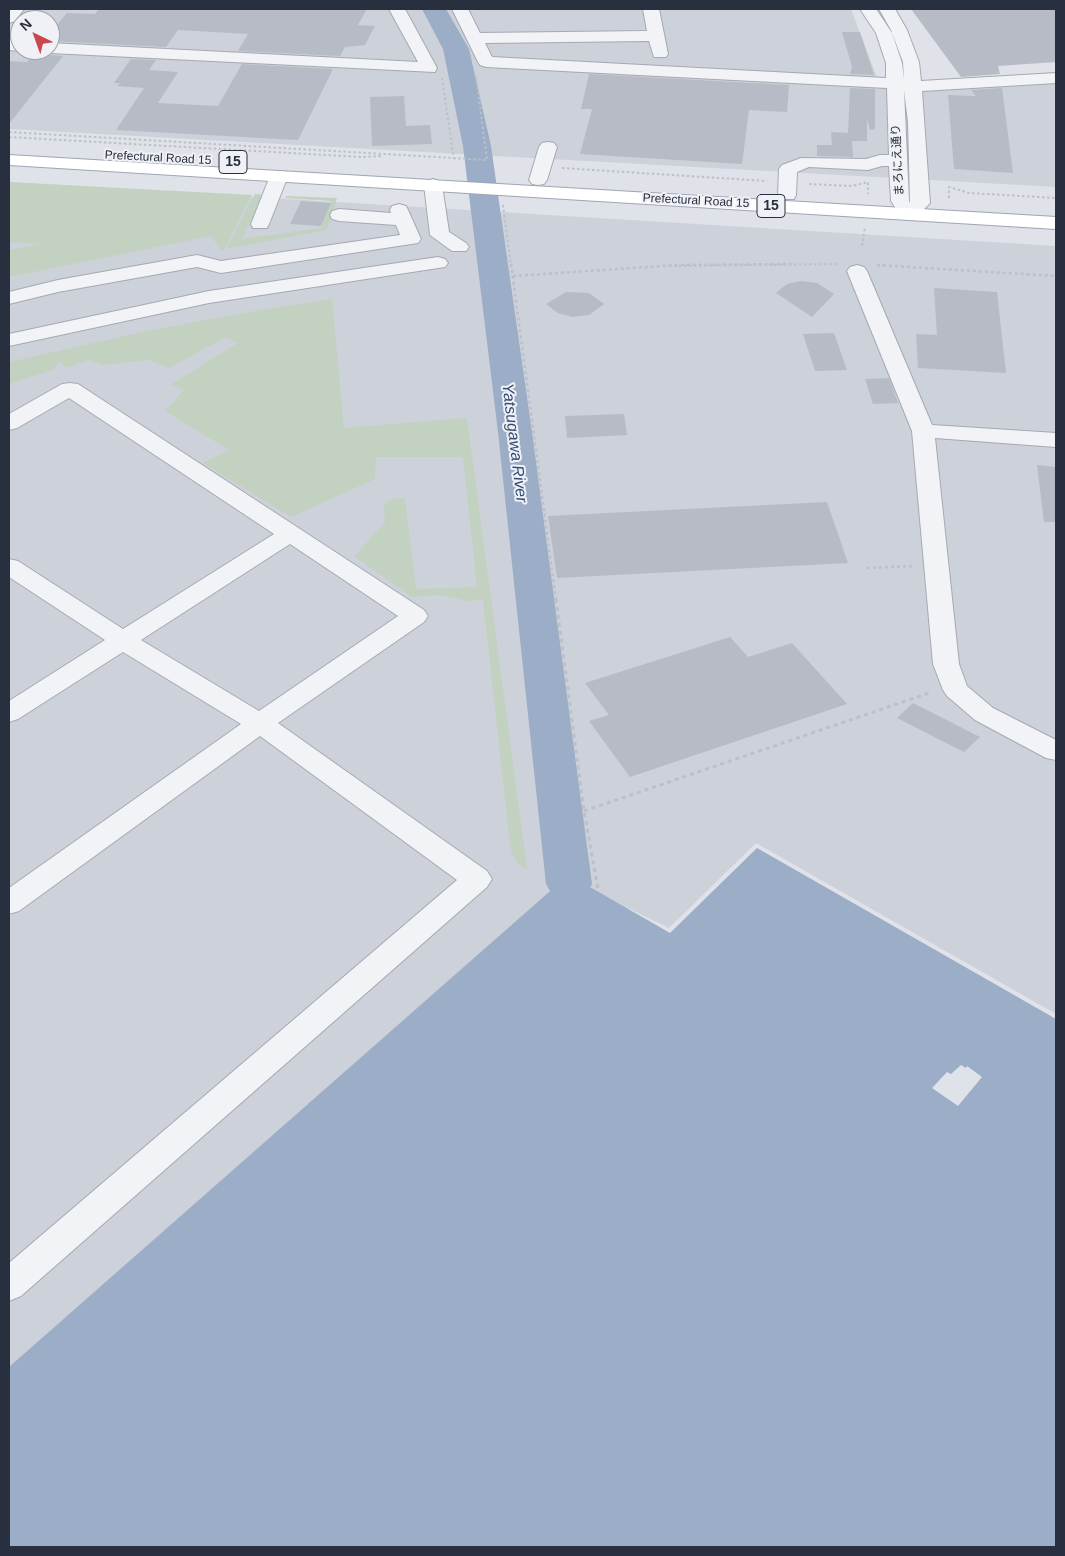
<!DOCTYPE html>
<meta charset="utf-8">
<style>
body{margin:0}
#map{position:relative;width:1065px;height:1556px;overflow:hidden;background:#dfe2e8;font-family:Helvetica,sans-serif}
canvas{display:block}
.frame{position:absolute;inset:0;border:10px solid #282f3f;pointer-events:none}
.north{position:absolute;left:10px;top:10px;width:50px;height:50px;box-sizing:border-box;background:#eff1f6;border:1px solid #9fa3ad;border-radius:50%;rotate:318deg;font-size:14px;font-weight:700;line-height:20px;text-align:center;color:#282f3f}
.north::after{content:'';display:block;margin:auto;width:18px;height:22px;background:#ca4750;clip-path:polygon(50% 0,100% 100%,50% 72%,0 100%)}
</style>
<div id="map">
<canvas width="1065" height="1556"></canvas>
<div class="frame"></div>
<div class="north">N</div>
</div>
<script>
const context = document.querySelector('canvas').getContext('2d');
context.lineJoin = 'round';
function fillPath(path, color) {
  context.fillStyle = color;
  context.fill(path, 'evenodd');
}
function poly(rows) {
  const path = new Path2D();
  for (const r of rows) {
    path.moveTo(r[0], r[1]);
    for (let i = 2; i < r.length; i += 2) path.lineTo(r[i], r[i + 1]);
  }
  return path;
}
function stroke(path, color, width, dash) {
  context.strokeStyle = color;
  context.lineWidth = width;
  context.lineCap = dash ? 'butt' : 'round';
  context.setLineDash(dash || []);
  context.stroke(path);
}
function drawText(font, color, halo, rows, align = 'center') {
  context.font = font + ' Helvetica,"Noto Sans JP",sans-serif';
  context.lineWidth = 4;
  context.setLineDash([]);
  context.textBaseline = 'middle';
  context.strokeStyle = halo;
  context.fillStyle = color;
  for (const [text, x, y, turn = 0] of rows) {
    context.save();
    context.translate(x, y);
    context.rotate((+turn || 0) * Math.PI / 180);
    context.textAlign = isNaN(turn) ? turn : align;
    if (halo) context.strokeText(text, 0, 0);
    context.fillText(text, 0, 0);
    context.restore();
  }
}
fillPath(poly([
 [9,9,851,9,881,88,1056,80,1056,187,9,129],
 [20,20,50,20,50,50,20,50],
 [9,182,1056,246,1056,1014,756,843,669,928,568,879,9,1372]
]), '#cdd1da');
fillPath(poly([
 [9,182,252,195,224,250,221,250,211,236,9,277,9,250,39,244,9,242],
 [255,194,264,195,242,239,321,228,331,201,285,198,286,196,337,198,327,230,226,249],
 [332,299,344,428,467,418,527,869,519,865,511,853,483,600,467,601,442,595,412,597,354,556,385,523,384,505,392,499,405,498,416,589,477,587,463,457,376,457,375,479,291,517,203,463,229,450,165,411,184,390,170,385,238,343,226,337,169,368,148,360,103,365,89,360,66,368,60,361,53,370,9,384,9,362,147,331,260,310]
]), '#c3d2c0');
fillPath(poly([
 [757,848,1056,1019,1056,1547,9,1547,9,1367,557,885,590,887,670,933]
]), '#9badc7');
fillPath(poly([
 [961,1065,966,1068,967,1066,982,1077,958,1106,932,1088,947,1072,951,1074]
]), '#dfe2e8');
fillPath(poly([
 [422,9,446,9,469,49,491,146,532,432,592,884,585,896,569,901,553,896,546,884,498,432,463,146,443,49,422,9]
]), '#9badc7');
fillPath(poly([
 [99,9,367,9,358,25,375,26,365,45,345,47,340,56,238,51,248,34,178,30,166,47,50,41,50,33,67,13,95,14],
 [911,9,1056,9,1056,62,998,66,1000,74,961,77],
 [842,32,860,32,874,75,850,74,852,67],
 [37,50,50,55,63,56,9,124,9,61,27,62],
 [131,59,156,60,149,70,178,72,158,103,218,106,242,64,333,69,298,140,116,130,144,88,117,86,120,83,114,83],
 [589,74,789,85,787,112,749,110,742,164,580,154,592,109,581,109],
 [850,88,875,89,875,129,870,130,867,118,867,141,852,141,853,157,817,156,817,145,832,145,831,132,848,133],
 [1002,88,1013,173,954,169,948,95,976,96,971,90],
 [404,96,406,126,430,125,432,144,372,146,370,97],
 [301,201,331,203,321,226,290,224],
 [801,281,817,283,834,294,812,317,776,293,787,284],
 [934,288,997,292,1006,373,918,368,916,334,937,335],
 [566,292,589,293,604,304,589,315,572,317,558,313,546,304],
 [834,333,847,370,815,371,803,334],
 [889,378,898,403,873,404,865,379],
 [624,414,627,435,567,438,565,416],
 [1037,465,1056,467,1056,522,1044,522],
 [827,502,848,563,557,578,548,516],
 [730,637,748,657,792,643,847,704,630,777,589,721,609,715,585,683],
 [913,703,980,737,964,752,897,718]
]), '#b7bbc5');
const minor = poly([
 [9,9,24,9,15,21,9,23,9,9],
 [389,9,405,9,437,68,435,72,50,53,43,50,50,50,50,43,418,62,389,9],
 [452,9,468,9,480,33,647,31,643,9,659,9,668,54,666,57,654,57,649,41,485,43,492,57,886,78,886,63,876,33,860,9,876,9,892,33,902,63,904,80,903,62,891,30,879,9,895,9,907,30,919,62,921,81,1056,73,1056,83,922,91,930,203,916,218,909,220,902,218,891,201,889,166,882,166,868,170,809,167,797,172,796,195,794,199,780,199,778,195,779,169,782,165,801,158,866,159,880,155,889,155,887,88,486,67,480,65,478,62,452,9],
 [904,90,908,122,910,203,909,201,904,90],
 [9,40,20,41,20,50,23,50,20,51,9,50,9,40],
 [548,142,554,143,557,147,547,180,544,184,538,185,532,184,529,180,539,147,542,143,548,142],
 [279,171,285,172,288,176,269,224,267,228,253,228,251,224,270,176,273,172,279,171],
 [433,179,439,181,442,185,449,232,466,243,469,247,466,251,452,251,430,235,424,185,427,181,433,179],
 [399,204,406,206,408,210,421,239,418,243,221,273,197,267,58,292,9,304,9,292,58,280,197,255,221,261,400,235,396,225,339,221,332,219,330,215,332,211,339,209,391,213,390,210,392,206,399,204],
 [438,257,445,259,448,263,445,267,209,303,9,346,9,334,209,291,438,257],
 [857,265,864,267,867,271,932,425,1056,433,1056,447,935,438,959,664,967,686,993,708,1056,740,1056,760,1046,758,975,720,947,696,943,690,933,664,912,431,847,271,850,267,857,265],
 [70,383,78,384,424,610,428,616,424,622,278,723,487,871,492,879,487,887,21,1296,9,1301,9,1263,457,880,260,736,19,911,9,914,9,888,241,724,123,652,18,719,9,722,9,701,105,640,9,577,9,559,18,561,123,629,274,534,69,398,17,428,9,430,9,414,62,384,70,383],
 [290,544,398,616,259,711,141,640,290,544]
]);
const major = poly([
 [9,155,1056,217,1056,229,9,165,9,155]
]);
stroke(minor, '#a4a9b2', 2);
stroke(major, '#9fa5b3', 2);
stroke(poly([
 [442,78,454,159],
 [9,132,487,160,476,75],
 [9,137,361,157,383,156],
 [562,168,767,181],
 [809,184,852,186,868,182,868,194],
 [949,198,949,187,969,193,1056,198],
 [503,205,511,266],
 [862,246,865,227],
 [877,265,886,266],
 [669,266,838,264]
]), '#bdc0c6', 2, [2.5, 2.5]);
stroke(poly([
 [511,264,556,600],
 [877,265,1056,276],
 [513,276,677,265,794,264],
 [867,568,913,566]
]), '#bdc0c6', 2.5, [3, 3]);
stroke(poly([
 [556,599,584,811,598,889],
 [584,811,929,693]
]), '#bdc0c6', 3, [4, 4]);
fillPath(minor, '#f2f3f6');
fillPath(major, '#fff');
drawText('12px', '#282f3f', '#eff1f6', [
 ["Prefectural Road 15",158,158,3],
 ["まろにえ通り",898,160,-93],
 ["Prefectural Road 15",696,201,3]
]);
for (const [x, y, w] of [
 [233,162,28],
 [771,206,28]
]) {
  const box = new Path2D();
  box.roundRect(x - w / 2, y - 11.5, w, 23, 4);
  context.fillStyle = '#eff1f6';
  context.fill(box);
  stroke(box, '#282f3f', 1);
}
drawText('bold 14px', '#282f3f', null, [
 ["15",233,162],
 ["15",771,206]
]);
drawText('italic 16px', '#344a72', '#eff1f6', [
 ["Yatsugawa River",514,443,83]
]);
</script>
